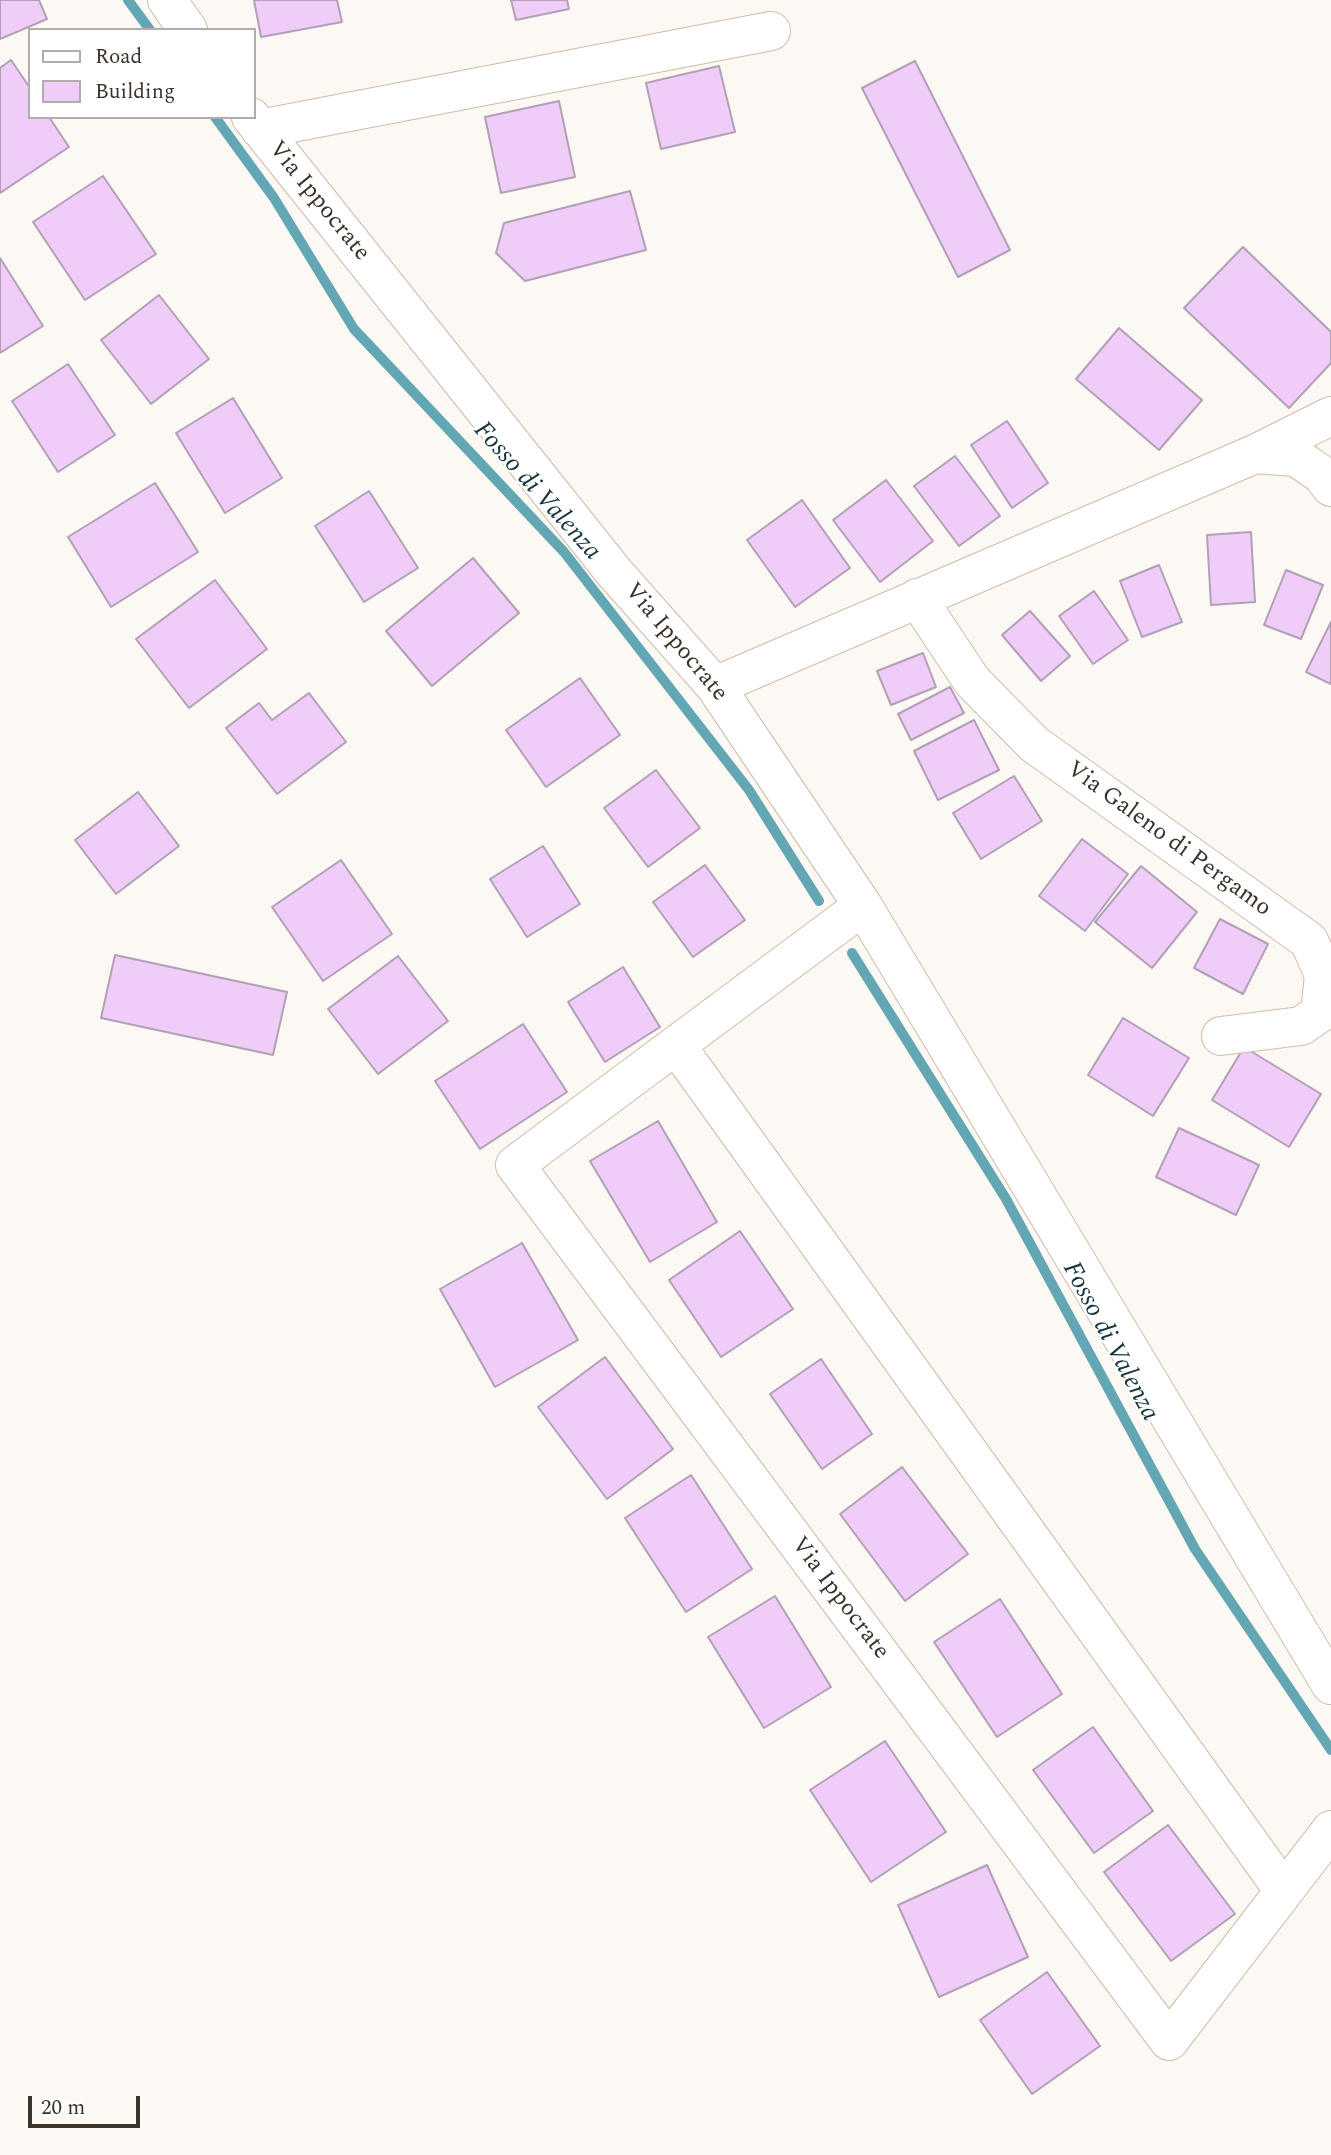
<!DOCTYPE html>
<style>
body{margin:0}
#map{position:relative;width:1331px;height:2155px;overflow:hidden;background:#fcf8f4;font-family:Spectral,serif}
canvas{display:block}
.legend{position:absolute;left:28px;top:28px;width:228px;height:91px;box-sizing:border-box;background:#fff;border:2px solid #b1adaa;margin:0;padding:9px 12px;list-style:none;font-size:21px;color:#3b332b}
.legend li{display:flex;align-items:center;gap:14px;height:35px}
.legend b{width:35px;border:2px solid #b1adaa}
.scale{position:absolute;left:28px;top:2096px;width:112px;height:32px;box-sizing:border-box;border:4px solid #3b332b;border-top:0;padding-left:9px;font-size:21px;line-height:24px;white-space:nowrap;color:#3b332b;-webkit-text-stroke:5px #fff;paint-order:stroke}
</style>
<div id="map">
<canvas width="1331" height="2155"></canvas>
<ul class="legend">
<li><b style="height:9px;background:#fff"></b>Road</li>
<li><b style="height:19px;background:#f0ccf9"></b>Building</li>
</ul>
<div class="scale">20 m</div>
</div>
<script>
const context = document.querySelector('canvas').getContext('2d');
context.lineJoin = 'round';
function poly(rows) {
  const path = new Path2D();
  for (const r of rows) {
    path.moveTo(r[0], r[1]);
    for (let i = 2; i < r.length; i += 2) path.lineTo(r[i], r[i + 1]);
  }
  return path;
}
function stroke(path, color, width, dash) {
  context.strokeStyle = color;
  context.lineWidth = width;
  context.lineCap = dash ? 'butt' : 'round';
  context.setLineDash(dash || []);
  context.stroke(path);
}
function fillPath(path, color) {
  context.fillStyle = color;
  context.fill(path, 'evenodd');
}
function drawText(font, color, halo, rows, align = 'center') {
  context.font = font + ' Spectral,serif';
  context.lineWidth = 5;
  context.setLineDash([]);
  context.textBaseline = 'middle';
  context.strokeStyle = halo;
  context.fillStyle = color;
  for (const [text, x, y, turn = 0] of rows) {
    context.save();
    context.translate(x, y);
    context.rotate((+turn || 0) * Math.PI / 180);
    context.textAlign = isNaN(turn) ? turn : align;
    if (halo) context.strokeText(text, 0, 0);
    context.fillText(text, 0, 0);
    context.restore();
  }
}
stroke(poly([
 [128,0,150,30],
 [215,117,274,198,354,329,564,552,749,790,819,901],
 [852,953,1006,1199,1195,1549,1331,1750]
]), '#63a7b4', 10);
const building = poly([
 [0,0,39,0,47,19,0,39,0,0],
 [254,0,337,0,342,22,261,37,254,0],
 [511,0,567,0,569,9,516,20,511,0],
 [11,60,30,88,30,117,49,117,69,147,0,193,0,68,11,60],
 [915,61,1010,250,958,277,862,88,915,61],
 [719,66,735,132,661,149,646,83,719,66],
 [559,101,575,177,501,193,485,117,559,101],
 [103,176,156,254,85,300,33,222,103,176],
 [630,191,646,250,525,281,496,253,504,223,630,191],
 [1243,247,1331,332,1331,363,1289,408,1184,308,1243,247],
 [0,258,43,326,0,353,0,258],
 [159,295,209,359,151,404,101,340,159,295],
 [1119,328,1202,400,1159,450,1076,379,1119,328],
 [68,364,115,435,58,472,12,401,68,364],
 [233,398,282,478,225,513,176,433,233,398],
 [1007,421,1048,483,1012,508,971,445,1007,421],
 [955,456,1000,516,959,546,914,486,955,456],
 [886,480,933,541,880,582,833,520,886,480],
 [155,483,198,552,111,607,68,537,155,483],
 [369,491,418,568,364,602,315,526,369,491],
 [802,500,850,568,795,607,747,540,802,500],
 [1251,532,1255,602,1211,605,1207,535,1251,532],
 [473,558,519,613,432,686,386,631,473,558],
 [1159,565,1182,622,1142,637,1120,581,1159,565],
 [1286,570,1323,585,1301,639,1264,625,1286,570],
 [215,580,267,649,189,708,136,639,215,580],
 [1094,591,1128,640,1093,664,1059,616,1094,591],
 [1030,611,1070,656,1041,681,1002,635,1030,611],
 [1331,622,1331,684,1306,672,1331,622],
 [923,653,936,687,891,705,877,671,923,653],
 [580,678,620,735,546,787,506,730,580,678],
 [950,687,964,713,911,740,898,714,950,687],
 [309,693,346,742,277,794,226,728,259,703,272,720,309,693],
 [974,720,999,770,938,800,914,751,974,720],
 [656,770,700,828,648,867,604,808,656,770],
 [1014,776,1042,821,981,859,953,813,1014,776],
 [138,792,179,846,116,894,75,840,138,792],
 [1082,839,1128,874,1085,931,1039,896,1082,839],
 [543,846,580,904,527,937,490,879,543,846],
 [341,860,392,934,323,981,272,907,341,860],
 [705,865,745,920,693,957,653,902,705,865],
 [1141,866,1197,912,1152,968,1095,922,1141,866],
 [1220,919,1268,944,1243,994,1194,968,1220,919],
 [115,955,287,992,273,1055,101,1018,115,955],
 [398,956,448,1021,378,1074,328,1009,398,956],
 [623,967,660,1027,605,1062,568,1002,623,967],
 [1123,1018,1189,1058,1153,1116,1088,1075,1123,1018],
 [523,1024,567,1092,480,1149,435,1081,523,1024],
 [1244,1047,1321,1094,1289,1147,1212,1100,1244,1047],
 [658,1121,717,1222,650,1262,590,1161,658,1121],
 [1179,1128,1259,1165,1236,1215,1156,1177,1179,1128],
 [740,1231,793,1309,721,1357,669,1280,740,1231],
 [522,1243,578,1340,495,1387,440,1289,522,1243],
 [605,1357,673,1449,607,1499,538,1407,605,1357],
 [821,1359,872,1434,822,1469,770,1394,821,1359],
 [902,1467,968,1554,905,1601,840,1514,902,1467],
 [691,1475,752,1569,686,1612,625,1518,691,1475],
 [775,1596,831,1687,764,1728,708,1637,775,1596],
 [1000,1599,1062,1694,997,1737,934,1642,1000,1599],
 [1093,1727,1153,1811,1094,1853,1033,1770,1093,1727],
 [885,1741,946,1832,871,1882,810,1790,885,1741],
 [1168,1825,1235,1914,1171,1961,1104,1872,1168,1825],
 [987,1865,1028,1957,939,1997,898,1905,987,1865],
 [1047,1972,1100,2046,1032,2094,980,2020,1047,1972]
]);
fillPath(building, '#f0ccf9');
stroke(building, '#b2a0b6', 2);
const minor = poly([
 [167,0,188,30],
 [251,117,614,572,715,686,863,906,1331,1685],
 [260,129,771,31],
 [1255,454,1331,416],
 [917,598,972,681,1034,744,1309,941,1324,975,1320,1013,1301,1026,1221,1036],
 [715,686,1255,454,1296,457,1322,475,1331,487],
 [863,906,515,1165,1169,2041,1331,1830],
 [676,1045,1284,1891]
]);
stroke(minor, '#d0bca8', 40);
stroke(minor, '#fff', 38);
drawText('24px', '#3b332b', '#fff', [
 ["Via Ippocrate",318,202,51],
 ["Via Ippocrate",675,643,50],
 ["Via Galeno di Pergamo",1168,840,36],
 ["Via Ippocrate",839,1599,53]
]);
drawText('italic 26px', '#14363c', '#fff', [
 ["Fosso di Valenza",536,492,48],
 ["Fosso di Valenza",1109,1342,62]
]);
</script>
